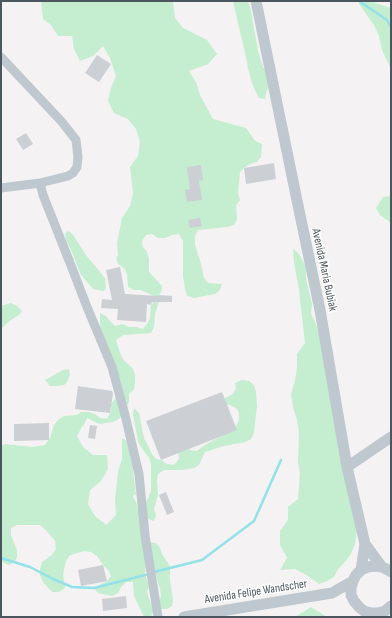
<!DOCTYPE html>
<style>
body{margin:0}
#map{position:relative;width:392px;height:618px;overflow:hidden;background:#f4f2f2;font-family:"Sofia Sans Condensed",sans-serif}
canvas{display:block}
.frame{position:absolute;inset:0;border:2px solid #4a575f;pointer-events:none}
</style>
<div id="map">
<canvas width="392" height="618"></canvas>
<div class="frame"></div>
</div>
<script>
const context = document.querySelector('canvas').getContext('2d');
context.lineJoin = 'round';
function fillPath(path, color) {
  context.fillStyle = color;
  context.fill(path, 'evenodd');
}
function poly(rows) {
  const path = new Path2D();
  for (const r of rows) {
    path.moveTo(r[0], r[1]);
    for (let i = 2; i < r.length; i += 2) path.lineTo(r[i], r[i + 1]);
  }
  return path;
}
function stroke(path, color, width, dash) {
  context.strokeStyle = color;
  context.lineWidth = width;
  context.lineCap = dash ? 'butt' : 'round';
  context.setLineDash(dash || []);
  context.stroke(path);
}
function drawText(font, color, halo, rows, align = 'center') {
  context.font = font + ' "Sofia Sans Condensed",sans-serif';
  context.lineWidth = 3;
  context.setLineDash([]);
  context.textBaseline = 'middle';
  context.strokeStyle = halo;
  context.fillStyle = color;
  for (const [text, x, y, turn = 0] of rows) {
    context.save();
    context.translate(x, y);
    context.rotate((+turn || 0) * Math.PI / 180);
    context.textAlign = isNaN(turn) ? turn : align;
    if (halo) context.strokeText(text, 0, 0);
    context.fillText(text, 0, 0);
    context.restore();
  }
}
fillPath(poly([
 [41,1,173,1,175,18,183,28,207,40,217,54,208,64,189,71,196,82,200,95,213,119,246,128,255,141,262,144,261,157,257,162,250,164,244,168,240,172,238,193,240,200,236,205,237,219,234,225,227,227,198,230,195,236,195,245,201,264,204,278,208,283,222,284,220,290,215,294,194,298,187,296,185,289,183,276,183,241,179,234,172,235,165,238,158,238,152,234,146,235,142,241,143,247,147,252,149,259,149,272,162,286,162,290,159,295,159,302,155,314,154,327,151,333,123,335,116,340,120,353,123,359,133,369,135,375,135,382,134,389,129,394,129,402,126,408,100,329,100,313,106,316,110,321,115,326,122,324,129,327,136,327,143,329,147,324,150,318,151,305,153,303,154,296,141,290,134,290,128,287,127,274,124,268,118,264,116,257,118,256,117,243,122,218,130,206,133,193,130,167,138,156,140,142,136,129,128,119,114,113,108,101,111,88,116,76,110,58,103,46,93,56,80,61,74,49,72,36,58,36,51,25,43,19],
 [233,1,248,1,251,11,258,51,262,64,267,76,268,88,266,93,265,99,259,98,253,86,247,65,248,66],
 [360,1,369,1,391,8,391,69,382,50,379,36,374,25,359,4],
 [391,196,391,223,380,215,376,208,383,197],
 [67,231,70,232,73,235,86,255,105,278,106,288,104,291,93,289,81,275,71,250,66,240,65,234],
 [293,249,299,254,306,267,306,279,312,304,311,314,315,322,324,348,357,529,355,544,351,554,344,563,338,569,334,577,327,581,319,584,308,576,295,569,280,570,287,558,280,545,280,531,288,520,288,507,298,499,300,474,298,461,299,433,297,420,293,407,291,394,295,381,297,368,297,354,305,343,302,315,300,302,299,289,294,263],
 [11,303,17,306,22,311,20,314,7,323,1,329,1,306],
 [69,369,70,375,67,382,64,385,57,386,50,386,45,380,63,370],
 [242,380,249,381,254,385,256,392,257,406,256,413,254,433,251,439,245,442,224,446,205,452,199,465,194,468,182,470,164,470,158,474,157,481,158,495,154,509,156,515,154,521,148,519,146,512,145,505,151,491,151,464,149,458,141,447,138,441,133,415,134,408,139,413,143,434,145,440,152,454,156,459,161,460,167,464,174,465,179,459,177,446,185,445,190,450,197,451,202,447,224,434,230,429,236,426,239,420,239,413,236,408,230,405,220,404,225,398,232,395,236,389,235,383],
 [117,392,123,414,119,419,113,422,99,424,87,418,83,427,83,425,77,436,83,447,93,455,107,455,108,469,101,481,90,490,88,504,95,516,106,525,116,515,115,500,118,472,122,459,122,438,130,443,136,495,134,494,133,497,136,502,142,522,146,560,145,574,149,586,147,592,153,611,151,617,144,617,134,596,133,582,126,582,121,587,118,593,112,596,98,593,94,588,107,581,111,576,108,570,103,565,97,556,91,552,84,551,70,555,66,561,63,574,65,588,59,592,52,592,43,582,40,575,40,569,42,562,52,555,56,549,55,541,46,530,40,525,17,525,11,528,11,535,17,550,17,557,14,563,8,565,1,561,1,446,5,444,32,447,45,445,50,438,54,425,58,420,64,416,77,415,81,412,88,412,95,414,100,418,107,419,111,411,111,404,115,399],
 [149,542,156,543,160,548,162,554,170,566,170,580,173,600,172,606,167,609,160,609,159,603,161,596,160,589,156,576],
 [311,607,327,617,295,617]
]), '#c4eecf');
stroke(poly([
 [359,1,387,20,391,27],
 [1,558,30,567,53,579,72,587,94,588,149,574],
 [154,572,202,560,254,521,281,460]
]), '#93e1e9', 2.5);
fillPath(poly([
 [97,55,111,64,99,82,85,73],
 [26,133,33,144,23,150,16,139],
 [274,163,276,179,246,184,244,168],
 [201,165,203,180,199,181,202,200,187,202,185,190,190,189,187,167],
 [200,218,202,226,190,228,188,220],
 [120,267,125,294,159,296,159,295,172,296,172,302,152,302,151,305,147,304,146,322,117,320,118,309,101,308,102,299,112,300,106,270],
 [78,386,112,391,113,394,110,413,75,409],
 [222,392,237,430,161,460,146,421],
 [49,423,49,440,14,441,14,424],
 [90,425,97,426,95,439,88,438],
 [166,492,174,512,167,515,159,495],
 [103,565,107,581,81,586,78,570],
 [126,596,127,608,103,611,102,599]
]), '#ccd0d4');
stroke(poly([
 [1,57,62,122,76,140,78,157,77,167,73,173,68,176,40,183],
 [1,188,40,183,43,195,72,268,87,307,112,367,125,415,139,474,145,535,158,617]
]), '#bec8ce', 9);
stroke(poly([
 [256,1,299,210,320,310,347,467,365,544,361,570],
 [347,467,391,437],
 [365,544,382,567],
 [391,572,388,570,382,567,375,566,368,567,361,570,356,575,353,581,351,588,351,595,354,601,359,607,364,611,371,613,378,613,385,611,391,606],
 [184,617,332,593,353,581]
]), '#bec8ce', 11);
drawText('12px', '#4a575f', '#fff', [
 ["Avenida Maria Bubiak",324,270,78],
 ["Avenida Felipe Wandscher",256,592,-9]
]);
</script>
